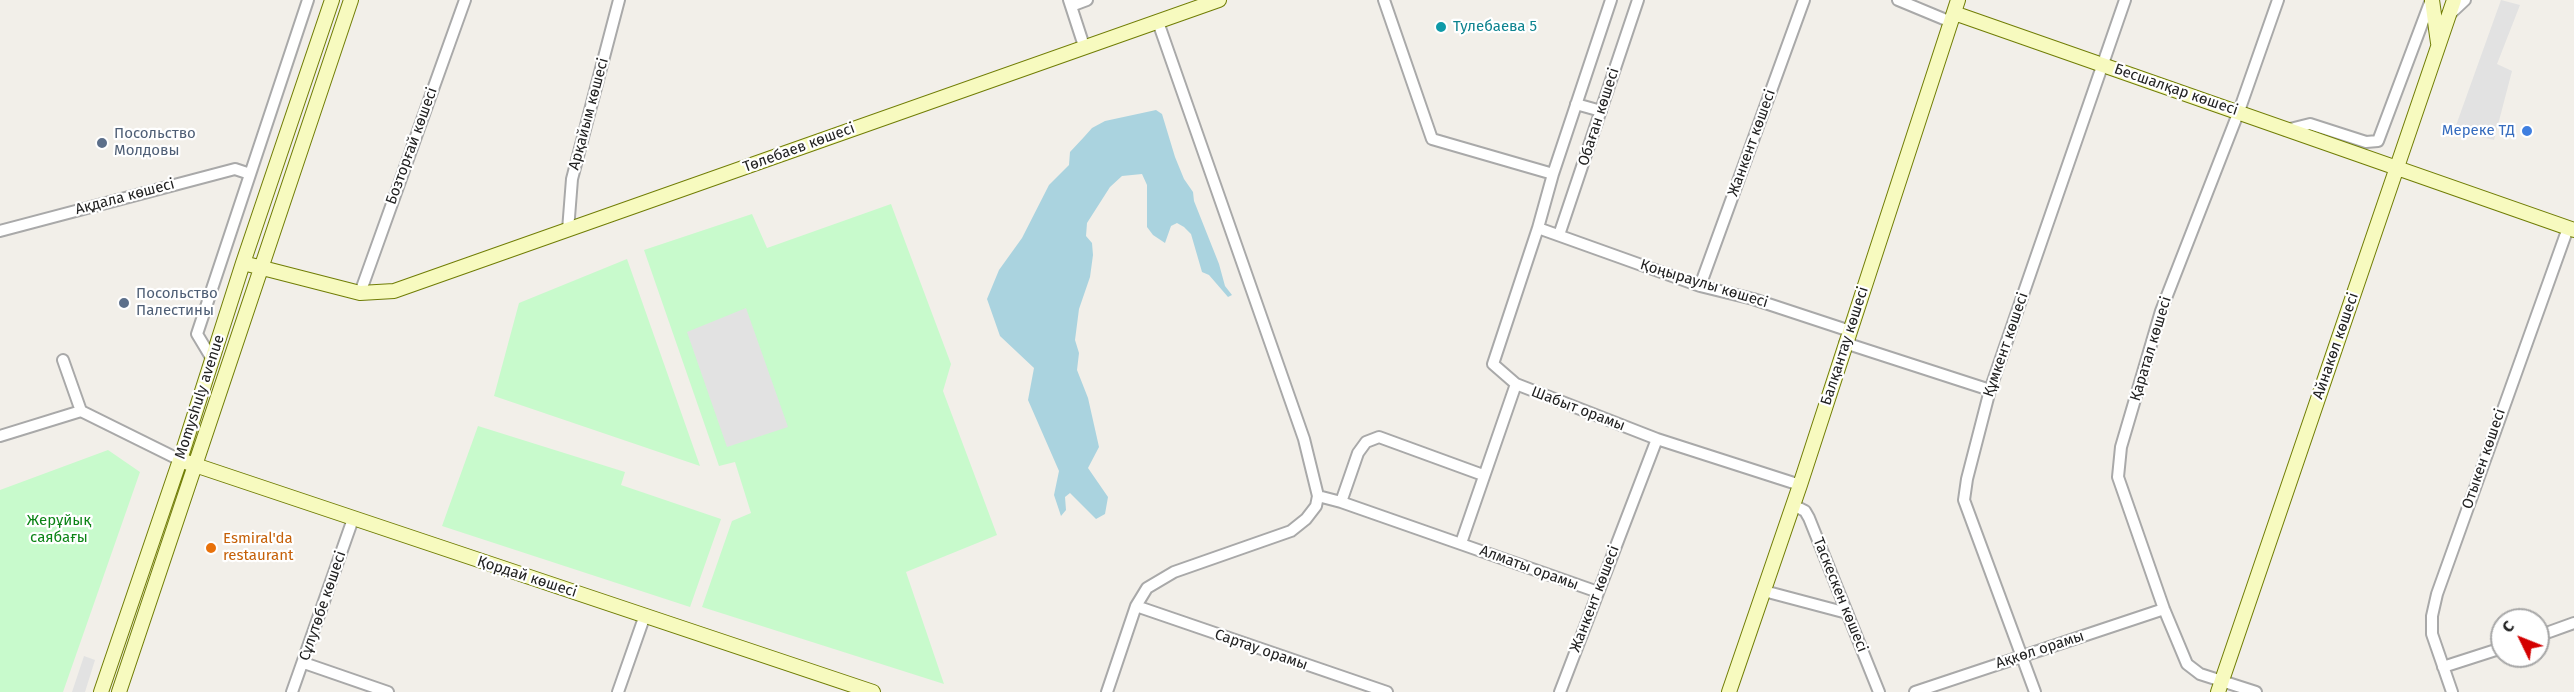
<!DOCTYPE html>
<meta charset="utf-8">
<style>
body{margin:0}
#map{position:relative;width:2574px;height:692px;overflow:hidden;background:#f2efe9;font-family:"Fira Sans",sans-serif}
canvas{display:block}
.north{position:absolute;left:2490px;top:608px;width:60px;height:60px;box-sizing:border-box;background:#fff;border:2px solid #a7a7a7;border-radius:50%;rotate:313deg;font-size:16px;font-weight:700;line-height:24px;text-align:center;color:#222}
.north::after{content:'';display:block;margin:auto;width:21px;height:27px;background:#d40000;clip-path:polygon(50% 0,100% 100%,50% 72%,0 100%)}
</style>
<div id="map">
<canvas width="2574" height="692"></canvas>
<div class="north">С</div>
</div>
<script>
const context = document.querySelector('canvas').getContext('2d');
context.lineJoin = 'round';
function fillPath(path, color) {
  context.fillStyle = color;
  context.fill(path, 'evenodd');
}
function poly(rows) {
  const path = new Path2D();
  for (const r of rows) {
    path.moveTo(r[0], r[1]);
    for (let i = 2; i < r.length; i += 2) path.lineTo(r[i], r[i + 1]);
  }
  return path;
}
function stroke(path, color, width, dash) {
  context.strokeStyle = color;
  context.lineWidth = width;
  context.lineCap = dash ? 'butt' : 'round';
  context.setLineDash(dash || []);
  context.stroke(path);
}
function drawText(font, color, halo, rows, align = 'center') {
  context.font = font + ' "Fira Sans",sans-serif';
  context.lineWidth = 4.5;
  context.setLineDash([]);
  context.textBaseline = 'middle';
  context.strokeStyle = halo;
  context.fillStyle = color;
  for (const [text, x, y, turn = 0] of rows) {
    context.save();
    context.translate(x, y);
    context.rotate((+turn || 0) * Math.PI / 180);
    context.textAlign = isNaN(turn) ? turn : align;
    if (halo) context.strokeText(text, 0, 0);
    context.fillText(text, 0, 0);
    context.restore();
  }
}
fillPath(poly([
 [891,204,951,364,943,391,997,535,906,572,944,684,702,607,732,521,751,513,735,462,719,466,644,250,752,214,767,248],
 [627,259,700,466,494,396,519,303],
 [478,426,625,472,621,485,721,519,690,607,442,526],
 [108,450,140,472,63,692,0,692,0,490]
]), '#c8facc');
fillPath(poly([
 [2501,0,2520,5,2497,64,2512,71,2494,140,2454,131],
 [746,308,788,427,727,447,687,332],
 [84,656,95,660,85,692,72,692]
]), '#e2e2e2');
fillPath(poly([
 [1156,110,1162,114,1175,157,1184,179,1193,192,1194,201,1219,264,1225,286,1232,295,1228,297,1209,275,1202,272,1191,234,1184,227,1177,223,1171,226,1165,243,1153,235,1147,227,1147,185,1142,174,1122,176,1110,187,1087,223,1086,236,1092,243,1093,255,1090,277,1079,309,1075,340,1079,353,1077,370,1088,398,1099,447,1088,468,1108,497,1105,514,1096,519,1070,493,1065,497,1066,510,1061,516,1054,495,1059,471,1028,400,1034,368,1000,336,987,299,999,270,1022,238,1049,185,1069,165,1070,152,1084,137,1092,128,1105,121]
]), '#aad3df');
const street = poly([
 [1069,0,1084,46],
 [1384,0,1432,139,1553,174,1611,0],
 [1898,0,1951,22],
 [1071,6,1087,0],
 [2449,15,2465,0],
 [1158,22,1304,439,1318,496],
 [1576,104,1601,111],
 [2286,130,2310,124,2366,142,2378,141,2431,0],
 [1553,174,1538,228,1700,286,1753,299,1850,331],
 [568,230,572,179,619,0],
 [0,231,235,169,250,174],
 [1559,235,1638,0],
 [1700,286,1804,0],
 [360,293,465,0],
 [1845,343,1990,390],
 [212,359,197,334,308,0],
 [63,360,81,411],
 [1516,384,1493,364,1538,228],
 [0,436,81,411,180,460],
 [1341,502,1598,592],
 [1793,505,1805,511,1809,518,1879,692],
 [1461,543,1516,384,1657,439,1800,485],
 [1764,591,1847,613],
 [1136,606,1387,692],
 [2538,636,2574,623],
 [304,663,388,692],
 [2443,667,2502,648],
 [292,692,353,519],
 [618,692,645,615],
 [1107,692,1136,606,1147,588,1174,572,1291,531,1306,519,1316,506,1318,496,1341,502,1358,453,1366,442,1379,437,1483,475],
 [1560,692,1657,439],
 [1915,692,2164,609],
 [2035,692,1964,500,1967,479,1990,390,2125,0],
 [2256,692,2200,674,2187,664,2164,609,2118,477,2121,447,2161,311,2239,111,2278,0],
 [2452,692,2432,634,2432,616,2437,594,2568,228]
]);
const secondary = poly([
 [2432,0,2438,43],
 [1954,13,2574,230],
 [243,263,360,293,394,291,1219,0],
 [180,460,873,692],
 [101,692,180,460,243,263,332,0],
 [119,692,351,0],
 [1729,692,1800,485,1958,0],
 [2218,692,2454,0]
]);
stroke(street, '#a9a9a9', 14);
stroke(secondary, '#707d05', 16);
stroke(street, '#fff', 10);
stroke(secondary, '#f7fabf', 14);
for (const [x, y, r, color] of [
 [1441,27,6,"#0f9aa8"],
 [2527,131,6,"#3f7fe0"],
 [102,143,6,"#5c6f8a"],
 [124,303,6,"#5c6f8a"],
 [211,548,6,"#e8710a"]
]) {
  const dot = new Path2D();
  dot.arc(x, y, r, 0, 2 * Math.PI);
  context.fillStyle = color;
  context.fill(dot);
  stroke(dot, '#fff', 2);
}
drawText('15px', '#0d838f', '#fff', [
 ["Тулебаева 5",1453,27]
], 'left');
drawText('15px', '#222', '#fff', [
 ["Бесшалқар көшесі",2176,90,19],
 ["Арқайым көшесі",589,114,-75],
 ["Обаған көшесі",1599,117,-72],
 ["Жанкент көшесі",1752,143,-70],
 ["Бозторғай көшесі",412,146,-70],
 ["Төлебаев көшесі",799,148,-20],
 ["Ақдала көшесі",125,197,-15],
 ["Қоңыраулы көшесі",1704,284,17],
 ["Құмкент көшесі",2006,345,-71],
 ["Балқантау көшесі",1845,346,-72],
 ["Айнакөл көшесі",2336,346,-71],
 ["Қаратал көшесі",2151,349,-73],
 ["Momyshuly avenue",200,397,-72],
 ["Шабыт орамы",1578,409,21],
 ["Отыкен көшесі",2484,459,-71],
 ["Алматы орамы",1529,568,20],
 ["Қордай көшесі",527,577,18],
 ["Таскескен көшесі",1840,595,68],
 ["Жанкент көшесі",1595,599,-69],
 ["Сұлутөбе көшесі",323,606,-71],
 ["Сартау орамы",1261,650,19],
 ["Ақкөл орамы",2040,650,-18]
]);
drawText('15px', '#366cbe', '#fff', [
 ["Мереке ТД",2515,131]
], 'right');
drawText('15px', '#4e5e75', '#fff', [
 ["Посольство",114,134],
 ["Молдовы",114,151],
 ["Посольство",136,294],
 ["Палестины",136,311]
], 'left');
drawText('15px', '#0c8416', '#fff', [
 ["Жерұйық",59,521],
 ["саябағы",59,538]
]);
drawText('15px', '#c56008', '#fff', [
 ["Esmiral'da",223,539],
 ["restaurant",223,556]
], 'left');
</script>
